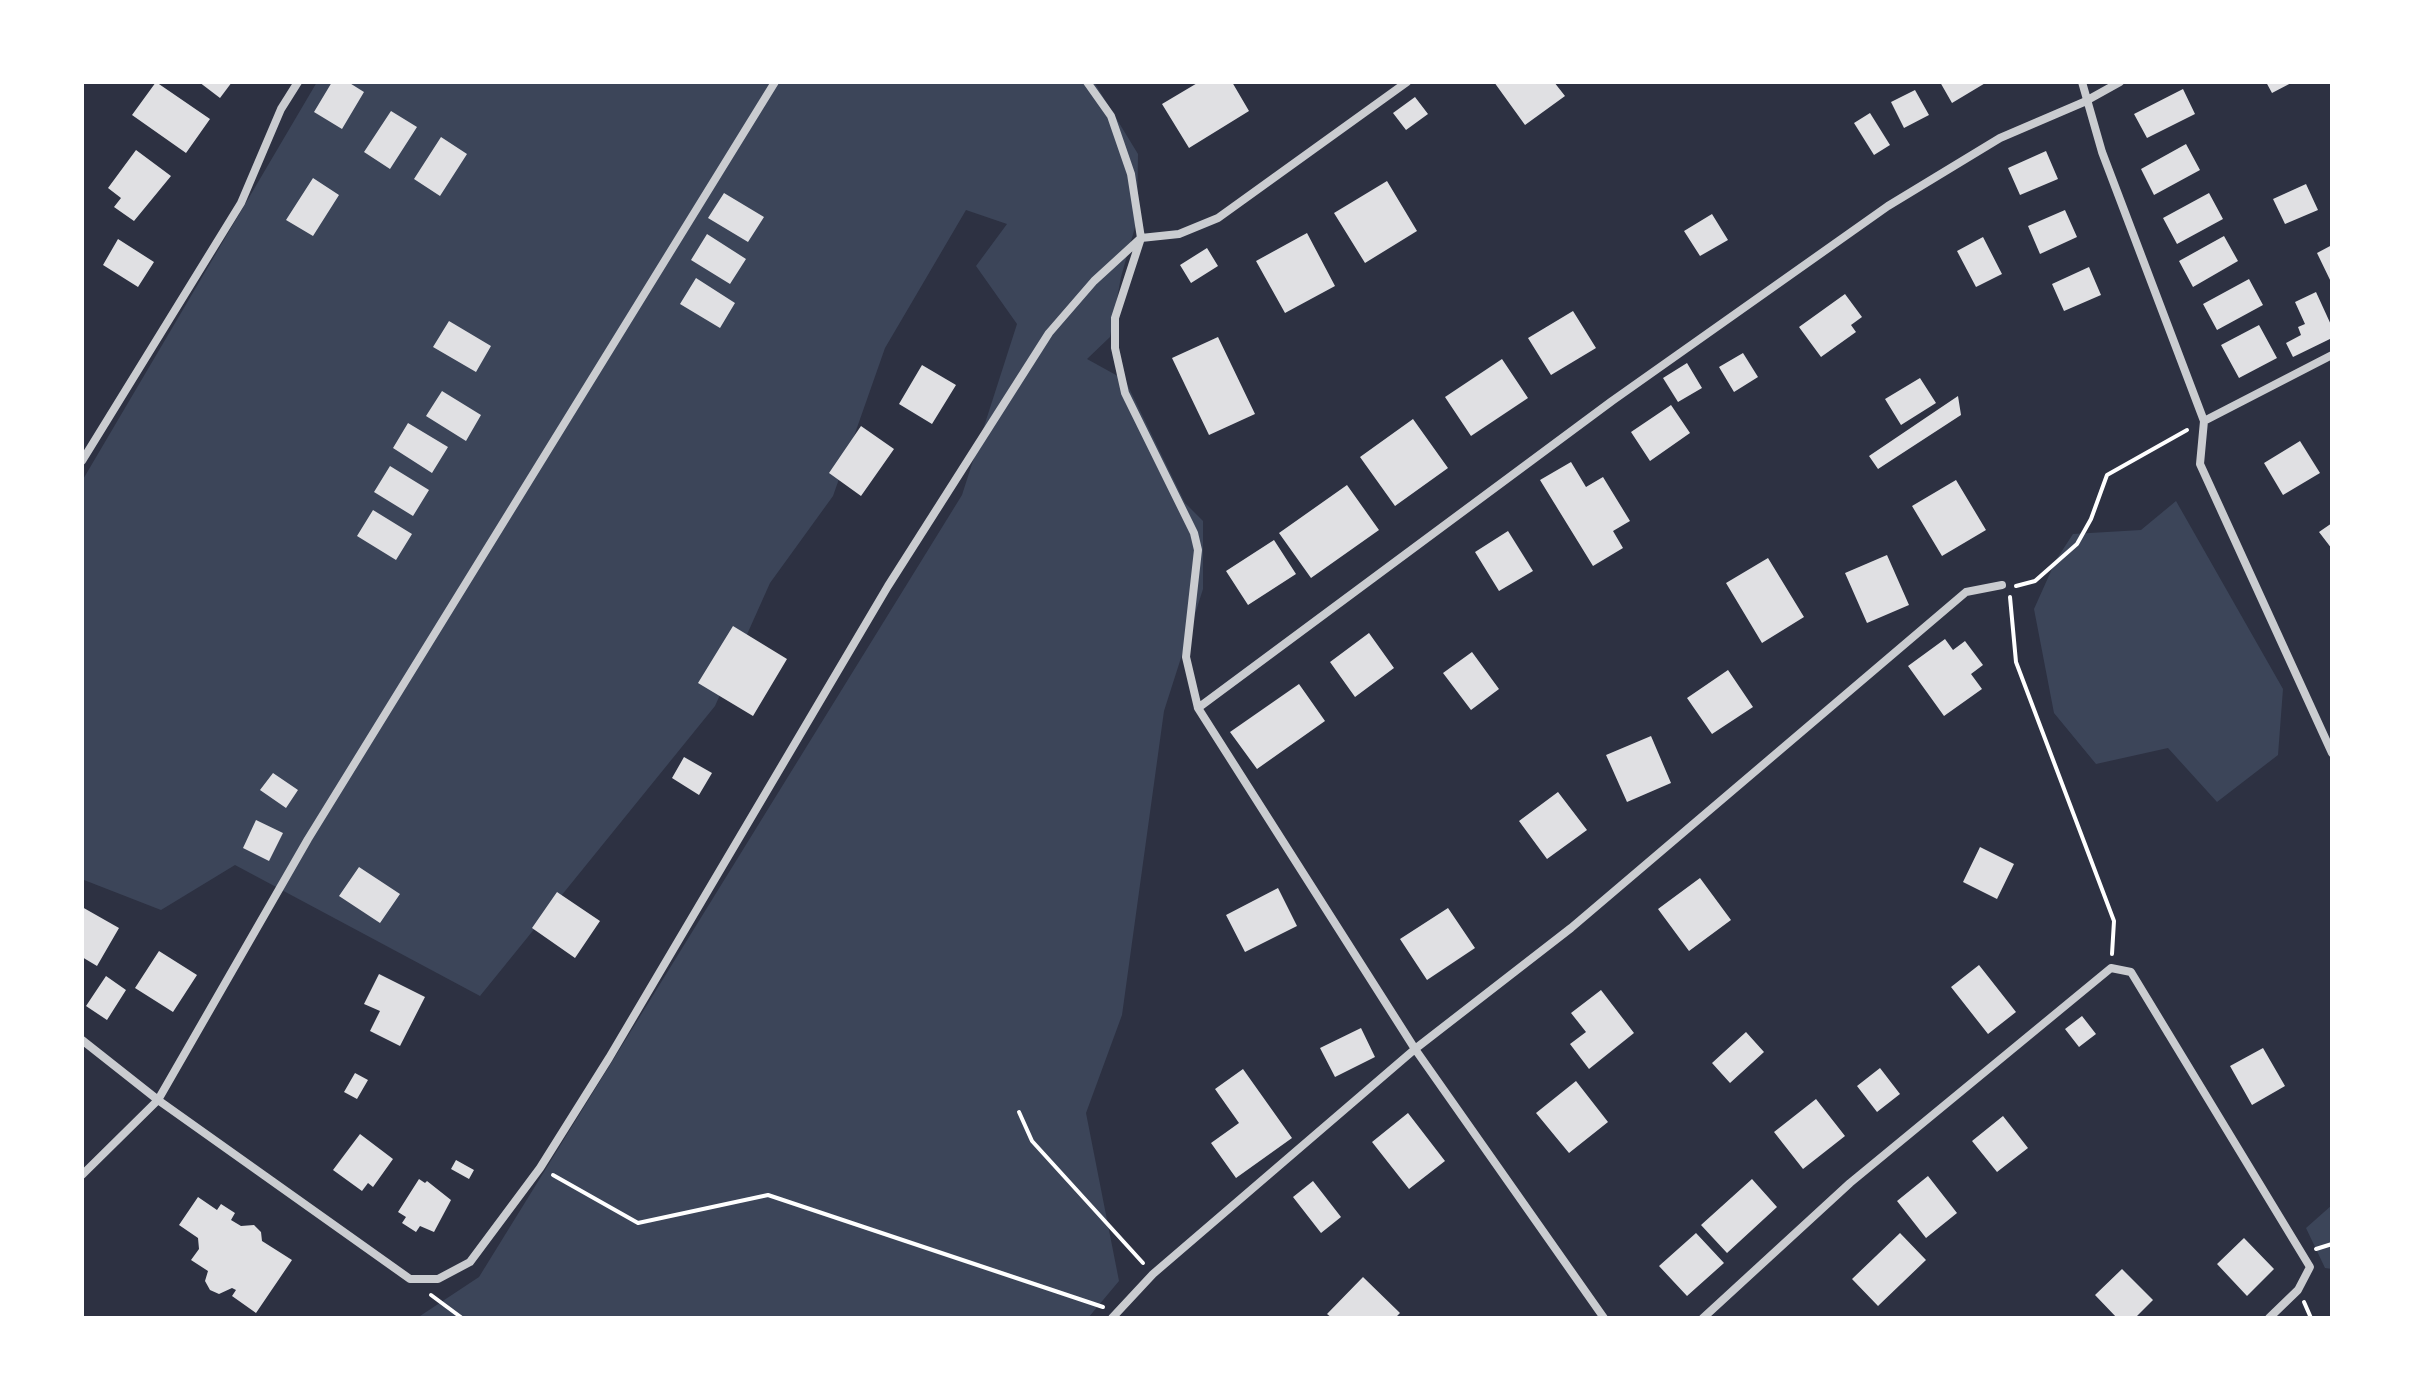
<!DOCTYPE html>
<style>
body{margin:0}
#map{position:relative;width:2414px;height:1400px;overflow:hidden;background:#2d3142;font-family:"Noto Sans",sans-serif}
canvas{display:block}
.frame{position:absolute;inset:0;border:84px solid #fff;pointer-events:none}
</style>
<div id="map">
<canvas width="2414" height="1400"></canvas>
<div class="frame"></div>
</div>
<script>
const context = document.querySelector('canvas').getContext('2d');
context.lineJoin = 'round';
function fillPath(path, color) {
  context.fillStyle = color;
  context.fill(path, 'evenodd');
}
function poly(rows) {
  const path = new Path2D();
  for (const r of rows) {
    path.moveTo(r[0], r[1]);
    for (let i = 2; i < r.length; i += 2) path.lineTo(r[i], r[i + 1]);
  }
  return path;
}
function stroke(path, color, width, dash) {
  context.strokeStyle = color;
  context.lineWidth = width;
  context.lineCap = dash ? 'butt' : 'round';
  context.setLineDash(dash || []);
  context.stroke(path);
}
fillPath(poly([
 [317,82,1094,82,1138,154,1137,220,1121,277,1110,337,1087,359,1125,380,1185,503,1203,521,1203,589,1164,711,1122,1015,1086,1113,1119,1281,1088,1318,417,1318,479,1277,962,495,1017,324,976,266,1007,224,966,210,885,348,833,496,770,583,715,706,480,996,235,865,161,910,84,880,82,882,82,481],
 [2176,501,2283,689,2278,755,2217,802,2168,748,2096,764,2054,713,2034,609,2056,560,2073,534,2141,530],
 [2332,1205,2332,1269,2325,1268,2306,1228]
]), '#3c4559');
fillPath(poly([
 [156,82,210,119,186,153,132,115],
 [199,82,232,82,220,98],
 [332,82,348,82,364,92,342,129,314,112],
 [1199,82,1232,82,1249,111,1189,148,1162,104],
 [1494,82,1554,82,1565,96,1525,125],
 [1940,82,1987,82,1952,103],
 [2266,82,2293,82,2272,93],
 [2183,89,2195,114,2147,138,2134,114],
 [1915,90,1929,115,1904,128,1891,102],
 [1415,97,1428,114,1406,130,1393,113],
 [391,111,417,127,390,169,364,152],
 [1870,113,1890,145,1874,155,1854,123],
 [441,137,467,154,440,196,414,179],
 [2186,144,2200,170,2154,195,2141,169],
 [136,150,171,176,134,221,114,207,121,198,108,188],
 [2046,151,2058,179,2020,195,2008,168],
 [313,178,339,195,313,236,286,220],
 [1387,181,1417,231,1365,263,1334,213],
 [2306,184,2318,210,2285,224,2273,199],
 [724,193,764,217,748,242,708,218],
 [2209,193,2223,219,2177,244,2163,218],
 [2065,210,2077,237,2040,254,2028,226],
 [1712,214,1728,240,1700,256,1684,231],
 [1307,233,1335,286,1285,313,1256,261],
 [707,234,746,259,730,284,691,260],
 [2224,236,2238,261,2193,287,2179,261],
 [1983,237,2002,274,1976,287,1957,251],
 [118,239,154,262,138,287,103,265],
 [2332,245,2332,284,2317,253],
 [1207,248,1218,266,1191,283,1180,265],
 [2089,267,2101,295,2064,311,2052,284],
 [696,278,735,303,720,328,680,304],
 [2249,279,2263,305,2217,330,2203,304],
 [2316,292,2332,327,2332,338,2293,357,2286,343,2301,335,2298,327,2305,324,2295,302],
 [1845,294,1862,317,1851,325,1856,332,1821,357,1799,327],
 [1573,311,1596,348,1551,375,1528,338],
 [449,321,491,346,476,372,433,347],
 [2259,325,2277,358,2239,378,2221,345],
 [1218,337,1255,414,1209,435,1172,358],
 [1743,353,1758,377,1734,392,1719,367],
 [1502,359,1528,398,1471,436,1445,397],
 [1687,363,1702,388,1678,402,1663,378],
 [922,365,956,385,932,424,899,404],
 [1920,378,1936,403,1901,425,1885,399],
 [442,391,481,415,466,441,426,416],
 [1958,396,1961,415,1878,469,1869,456],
 [1671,405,1690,433,1650,461,1631,432],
 [1413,419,1448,468,1395,506,1360,457],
 [408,423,448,447,432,473,393,448],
 [861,426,894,449,861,496,829,473],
 [2300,441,2320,473,2283,495,2264,463],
 [1571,462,1586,487,1603,477,1630,521,1613,531,1623,548,1593,566,1540,480],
 [390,466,429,490,413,516,374,492],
 [1956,480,1986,530,1942,556,1912,506],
 [1347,485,1379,530,1311,578,1279,533],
 [373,510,412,534,396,560,357,536],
 [2332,523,2332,549,2319,532],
 [1508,531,1533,571,1499,591,1475,552],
 [1274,540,1296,574,1248,605,1226,571],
 [1887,555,1909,605,1867,623,1845,573],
 [1768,558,1804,617,1762,643,1726,583],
 [733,626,787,659,753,716,698,683],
 [1369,633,1394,668,1355,697,1330,662],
 [1945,639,1953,650,1965,641,1983,665,1971,674,1982,689,1944,716,1908,666],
 [1472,652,1499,689,1471,710,1443,673],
 [1728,670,1753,707,1712,734,1687,698],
 [1299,684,1325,721,1257,769,1230,732],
 [1651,736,1671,783,1627,802,1606,755],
 [684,757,712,773,699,795,672,778],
 [273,773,298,790,286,808,260,790],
 [1558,792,1587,830,1547,859,1519,821],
 [256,820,283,833,269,861,243,848],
 [1980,847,2014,864,1997,899,1963,882],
 [359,867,400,894,380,923,339,896],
 [1700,878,1731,920,1689,951,1658,909],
 [1278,888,1297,926,1245,952,1226,915],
 [557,892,600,921,575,958,532,928],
 [82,907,119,928,97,966,82,957],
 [1448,908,1475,948,1427,980,1400,939],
 [159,951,197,975,173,1012,135,988],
 [1979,965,2016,1012,1988,1034,1951,987],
 [379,974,425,997,400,1046,370,1031,380,1011,364,1004],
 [106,976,126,990,107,1020,86,1006],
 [1601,990,1634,1033,1589,1069,1570,1044,1586,1032,1571,1013],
 [2082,1016,2096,1034,2079,1047,2065,1029],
 [1361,1028,1375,1057,1335,1077,1320,1048],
 [1746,1032,1764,1052,1730,1083,1712,1063],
 [2263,1048,2285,1086,2252,1105,2230,1066],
 [1880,1068,1900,1094,1877,1112,1857,1086],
 [1243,1069,1292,1138,1236,1178,1211,1143,1239,1123,1215,1089],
 [355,1073,368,1080,357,1099,344,1092],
 [1576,1081,1608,1122,1569,1153,1536,1113],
 [1816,1099,1845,1136,1803,1169,1774,1132],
 [1408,1113,1445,1161,1409,1189,1372,1142],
 [2003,1116,2028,1148,1997,1172,1972,1141],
 [360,1134,393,1159,373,1187,368,1183,362,1191,333,1170],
 [456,1160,474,1170,469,1179,451,1169],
 [1928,1176,1957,1213,1926,1238,1897,1201],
 [419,1179,425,1183,427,1181,451,1200,434,1232,420,1226,416,1232,402,1223,406,1217,398,1212],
 [1752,1179,1777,1207,1727,1253,1701,1225],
 [1313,1181,1341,1217,1321,1233,1293,1197],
 [198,1197,217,1210,221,1204,235,1213,231,1220,241,1226,254,1225,261,1232,262,1241,292,1260,256,1313,232,1296,236,1290,232,1288,219,1294,210,1290,205,1281,208,1271,191,1260,199,1249,198,1238,179,1225],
 [1696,1233,1724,1263,1687,1296,1659,1266],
 [1900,1233,1926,1260,1878,1306,1852,1279],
 [2244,1238,2274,1269,2247,1296,2217,1264],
 [2122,1269,2153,1300,2135,1318,2117,1318,2095,1295],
 [1363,1277,1400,1313,1395,1318,1332,1318,1327,1314]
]), '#e0e0e3');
stroke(poly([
 [2016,586,2035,581,2077,544,2091,519,2107,475,2187,430],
 [2010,597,2016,662,2114,921,2112,954],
 [1019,1112,1032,1141,1143,1263],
 [553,1175,638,1223,768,1195,1103,1307],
 [2316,1249,2332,1244],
 [431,1295,462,1318],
 [2304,1302,2311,1318]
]), '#fff', 4);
stroke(poly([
 [1087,82,1111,116,1131,174,1141,238,1115,318,1115,348,1125,393,1194,533,1198,550,1186,657,1198,708,1415,1049,1604,1318],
 [2082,82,2102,152,2204,421,2200,464,2332,753],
 [2204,421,2332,355],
 [82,461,241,203,281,109,298,82],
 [1198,708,1612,401,1888,206,2000,138,2084,102,2120,82],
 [82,1040,158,1100,410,1279,438,1279,470,1262,540,1168,609,1058,888,586,1049,333,1094,281,1141,238,1179,234,1218,218,1407,82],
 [82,1175,158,1100,308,839,775,82],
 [1112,1318,1153,1274,1415,1049,1571,928,1966,592,2002,585],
 [1703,1318,1850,1183,2111,968,2131,972,2310,1267,2298,1290,2269,1318]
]), '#caccd0', 8);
</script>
